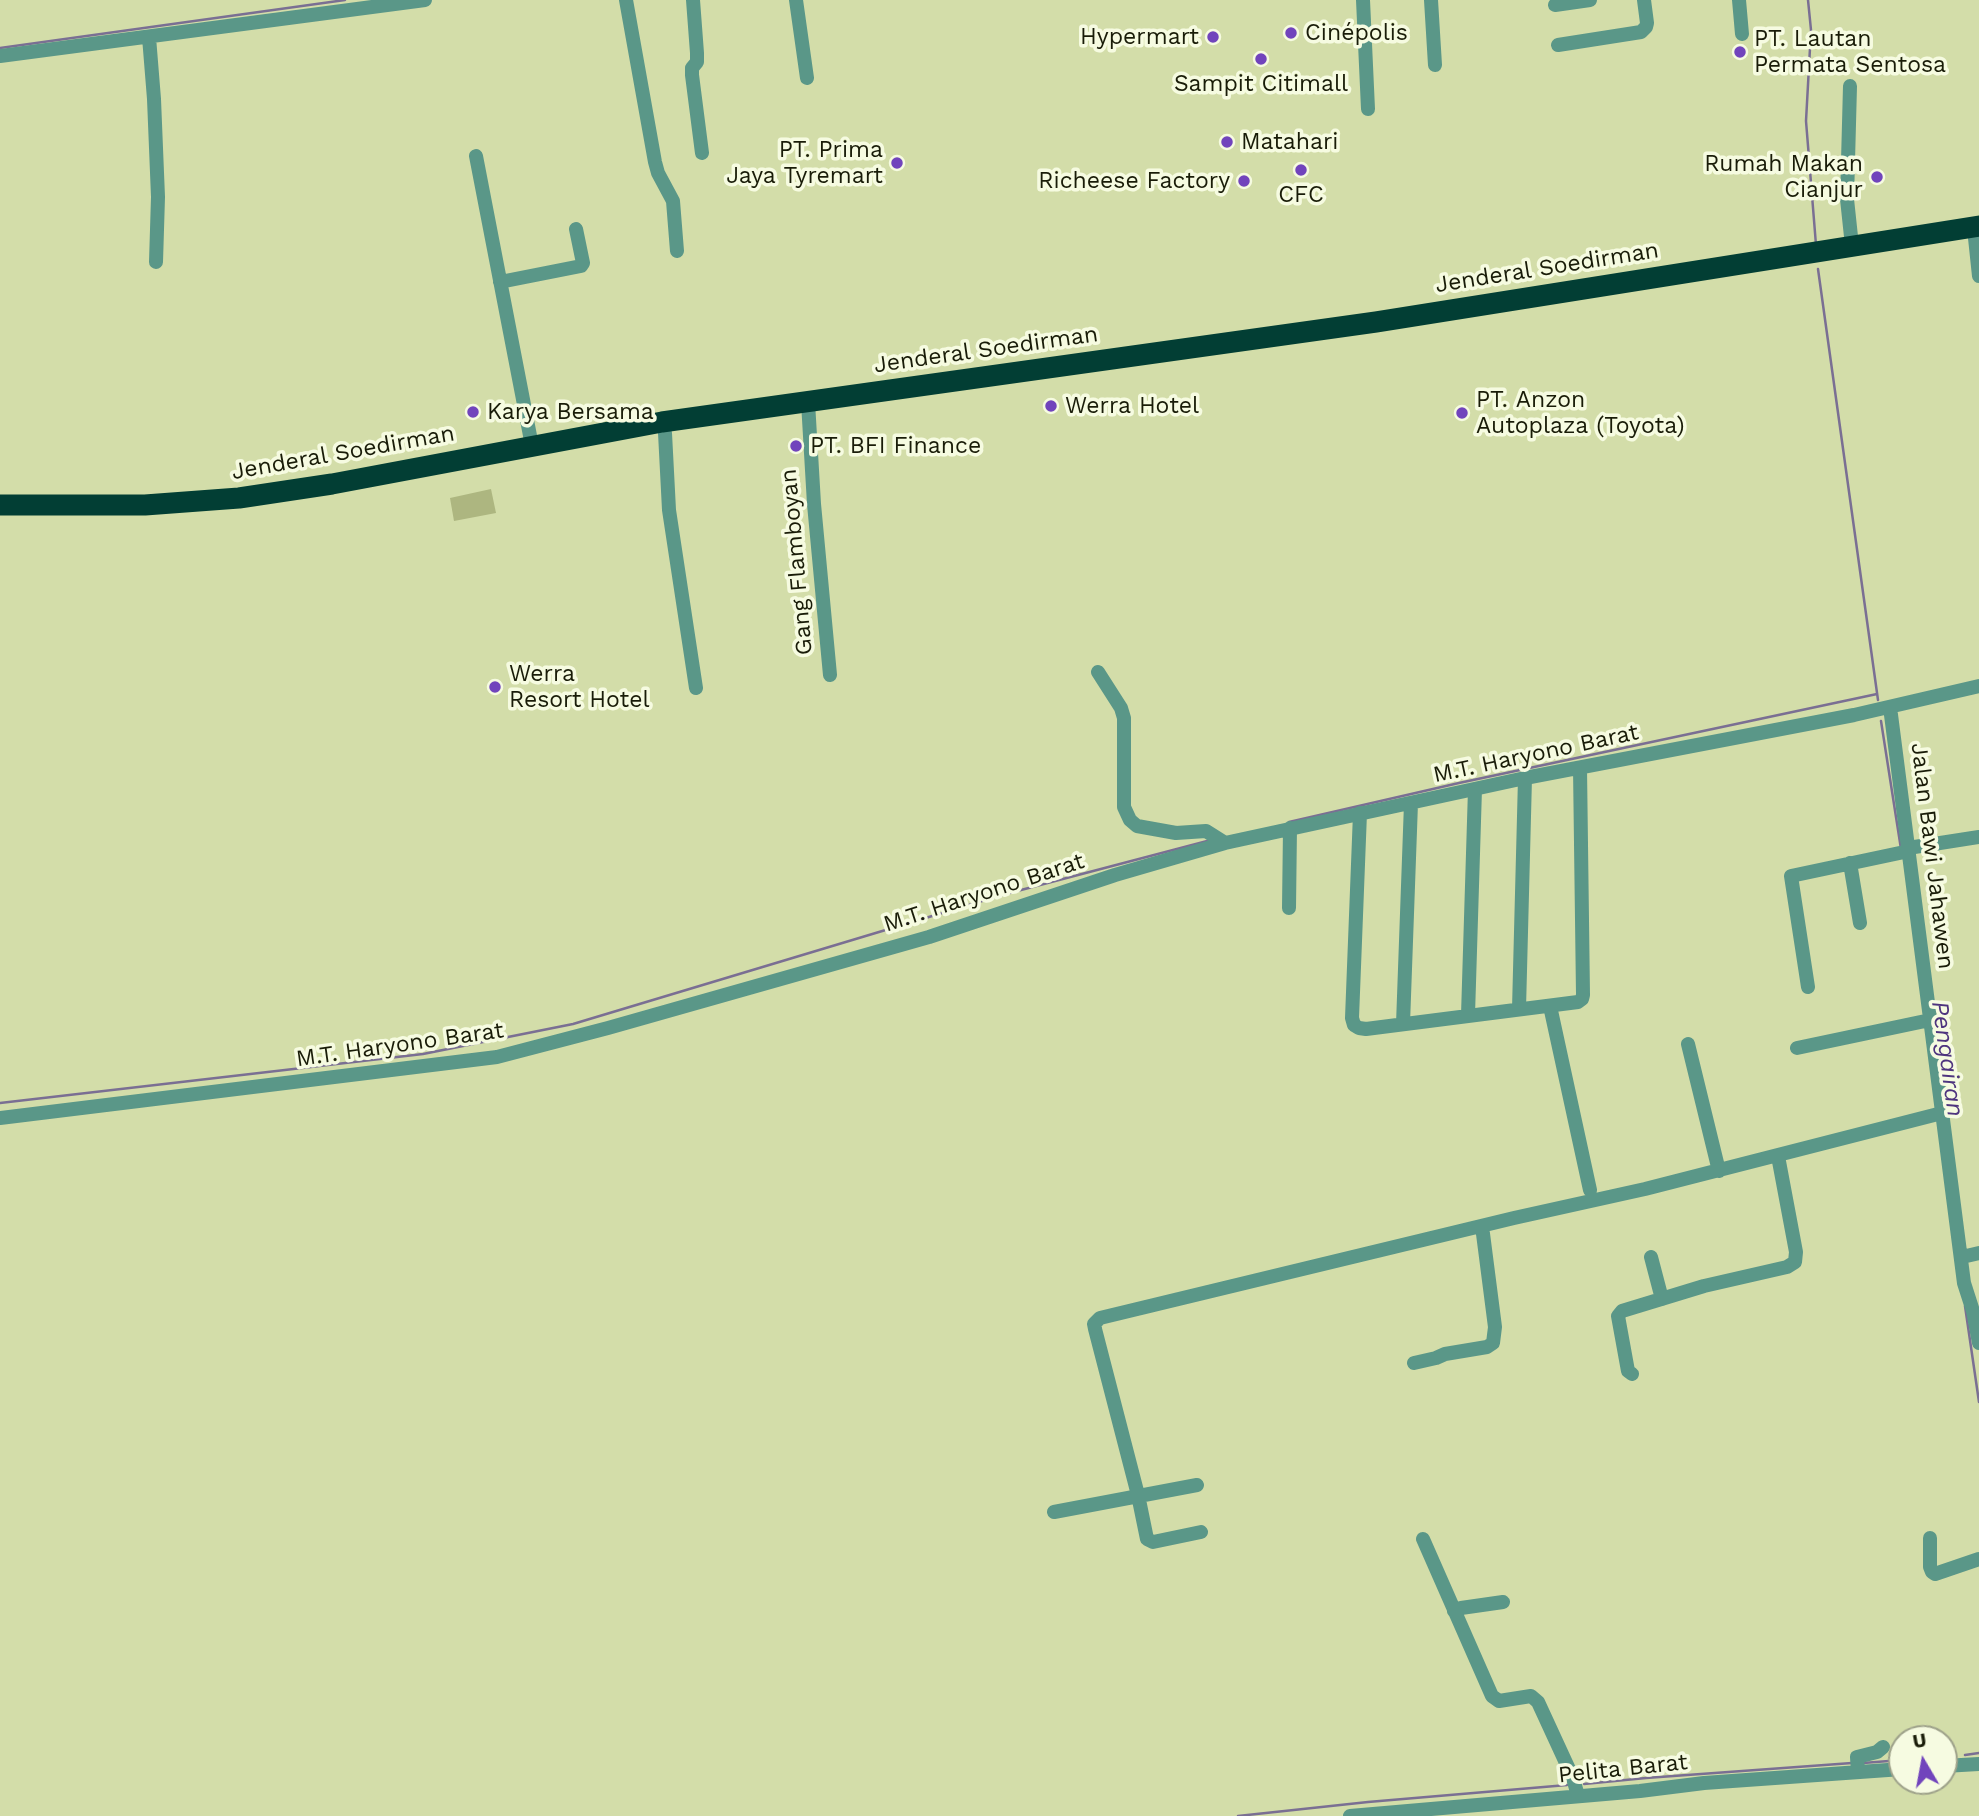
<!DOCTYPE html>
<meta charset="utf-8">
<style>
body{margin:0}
#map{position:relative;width:1979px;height:1816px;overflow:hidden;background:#d3dda9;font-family:"Work Sans",sans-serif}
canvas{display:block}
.north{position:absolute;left:1888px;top:1725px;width:70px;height:70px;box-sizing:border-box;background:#f6fbe1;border:2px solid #9ea28a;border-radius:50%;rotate:350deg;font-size:19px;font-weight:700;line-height:28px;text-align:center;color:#191c08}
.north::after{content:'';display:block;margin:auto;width:24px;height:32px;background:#7144bc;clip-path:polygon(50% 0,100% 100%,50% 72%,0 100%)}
</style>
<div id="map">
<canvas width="1979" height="1816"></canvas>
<div class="north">U</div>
</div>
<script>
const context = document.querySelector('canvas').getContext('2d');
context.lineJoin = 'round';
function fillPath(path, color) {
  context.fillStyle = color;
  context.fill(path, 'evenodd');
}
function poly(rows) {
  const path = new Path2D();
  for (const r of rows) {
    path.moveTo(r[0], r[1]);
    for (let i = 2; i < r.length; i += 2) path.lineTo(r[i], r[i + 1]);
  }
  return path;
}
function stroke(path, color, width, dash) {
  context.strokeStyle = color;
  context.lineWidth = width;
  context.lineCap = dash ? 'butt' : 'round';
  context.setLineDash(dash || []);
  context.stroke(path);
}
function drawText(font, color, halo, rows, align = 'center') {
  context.font = font + ' "Work Sans",sans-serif';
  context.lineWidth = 7;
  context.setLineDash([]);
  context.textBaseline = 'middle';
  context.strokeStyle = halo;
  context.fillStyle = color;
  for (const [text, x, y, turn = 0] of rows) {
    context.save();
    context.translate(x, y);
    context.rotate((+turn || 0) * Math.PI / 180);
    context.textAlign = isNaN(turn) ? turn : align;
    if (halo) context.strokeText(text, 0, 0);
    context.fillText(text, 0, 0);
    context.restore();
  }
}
fillPath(poly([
 [491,489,496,513,454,521,450,498]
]), '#adb680');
stroke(poly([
 [1808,0,1811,30,1806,121,1816,245],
 [0,48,345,0],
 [1818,269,1878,700],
 [1881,721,1901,849],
 [1289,822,1459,783,1877,694],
 [0,1103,423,1054,573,1024,1002,895,1211,840],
 [1965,1306,1979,1402],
 [1965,1755,1979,1753],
 [1944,1757,1954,1756],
 [1863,1763,1902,1760],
 [1584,1784,1646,1778,1852,1763],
 [1238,1816,1368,1802,1567,1785]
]), '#7a6f93', 2.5);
stroke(poly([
 [626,0,655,162,658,173,673,201,677,251],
 [693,0,697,53,697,62,692,68,692,75,702,153],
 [796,0,807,78],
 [1363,0,1368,109],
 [1431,0,1435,65],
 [1739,0,1742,34],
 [1555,5,1590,0],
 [149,37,154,99,158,197,156,262],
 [1558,45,1641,32,1646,27,1647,23,1644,0],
 [0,56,425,0],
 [1850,86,1847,199,1852,246],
 [476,156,532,446],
 [1975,238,1979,276],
 [500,282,581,266,583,263,576,229],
 [808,402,814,504,830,675],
 [665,433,669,510,696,688],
 [1098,672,1121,708,1124,718,1124,807,1130,820,1137,826,1176,833,1206,831,1225,843],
 [1890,707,1964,1283,1973,1311,1979,1343],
 [1360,813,1352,1018,1354,1025,1359,1028,1366,1029,1578,1002,1582,999,1583,995,1580,768],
 [1908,848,1979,837],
 [1850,863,1860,923],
 [1289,908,1290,828],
 [1808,987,1791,876,1909,851],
 [1550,1006,1590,1190],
 [1519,1009,1525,778],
 [1468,1015,1475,789],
 [1403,1024,1411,803],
 [1688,1044,1719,1171],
 [1797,1048,1930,1020],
 [0,1118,497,1057,608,1028,929,937,1115,875,1225,843,1525,778,1854,715,1979,686],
 [1651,1257,1662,1299],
 [1962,1257,1979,1253],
 [1414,1363,1436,1358,1445,1354,1487,1347,1493,1343,1495,1327,1482,1226],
 [1632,1374,1628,1371,1618,1316,1622,1311,1704,1286,1787,1267,1795,1262,1796,1252,1778,1156],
 [1054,1512,1197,1485],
 [1201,1532,1153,1542,1147,1539,1138,1495,1095,1329,1094,1324,1100,1318,1514,1218,1645,1189,1942,1113],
 [1930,1538,1930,1567,1932,1572,1935,1574,1979,1559],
 [1423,1539,1492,1696,1499,1701,1531,1696,1538,1702,1573,1778,1578,1796],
 [1454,1611,1461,1608,1503,1602],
 [1944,1766,1979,1764],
 [1858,1772,1857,1757,1877,1752,1883,1747],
 [1350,1816,1640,1791,1704,1783,1902,1769]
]), '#5a9788', 14);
stroke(poly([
 [0,505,145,505,239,498,332,484,662,422,1376,322,1979,226]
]), '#023e34', 21);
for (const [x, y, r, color] of [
 [1291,33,7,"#7144bc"],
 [1213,37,7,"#7144bc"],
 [1740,52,7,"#7144bc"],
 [1261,59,7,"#7144bc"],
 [1227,142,7,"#7144bc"],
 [897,163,7,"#7144bc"],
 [1301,170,7,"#7144bc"],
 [1877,177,7,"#7144bc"],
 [1244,181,7,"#7144bc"],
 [1051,406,7,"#7144bc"],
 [473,412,7,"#7144bc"],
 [1462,413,7,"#7144bc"],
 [796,446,7,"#7144bc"],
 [495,687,7,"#7144bc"]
]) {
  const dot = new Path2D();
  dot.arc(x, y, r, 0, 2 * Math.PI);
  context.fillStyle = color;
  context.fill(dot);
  stroke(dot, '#f6fbe1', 2.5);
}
drawText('23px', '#191c08', '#f6fbe1', [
 ["Cinépolis",1305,33],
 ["Hypermart",1199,37,"right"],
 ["PT. Lautan",1754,39],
 ["Permata Sentosa",1754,65],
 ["Sampit Citimall",1261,84,"center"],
 ["Matahari",1241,142],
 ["PT. Prima",883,150,"right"],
 ["Jaya Tyremart",883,176,"right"],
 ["Rumah Makan",1863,164,"right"],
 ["Cianjur",1863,190,"right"],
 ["Richeese Factory",1230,181,"right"],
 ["CFC",1301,195,"center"],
 ["PT. Anzon",1476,400],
 ["Autoplaza (Toyota)",1476,426],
 ["Werra Hotel",1065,406],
 ["Karya Bersama",487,412],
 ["PT. BFI Finance",810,446],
 ["Werra",509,674],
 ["Resort Hotel",509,700]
], 'left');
drawText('23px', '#191c08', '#f6fbe1', [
 ["Jenderal Soedirman",1547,268,-9],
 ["Jenderal Soedirman",986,350,-8],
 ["Jenderal Soedirman",343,453,-10],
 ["Gang Flamboyan",797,562,-95],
 ["M.T. Haryono Barat",1536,754,-12],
 ["Jalan Bawi Jahawen",1932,856,83],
 ["M.T. Haryono Barat",984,893,-18],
 ["M.T. Haryono Barat",400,1045,-8],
 ["Pelita Barat",1623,1769,-6]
]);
drawText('italic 24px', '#4e347e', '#f6fbe1', [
 ["Pengairan",1947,1059,82]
]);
</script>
